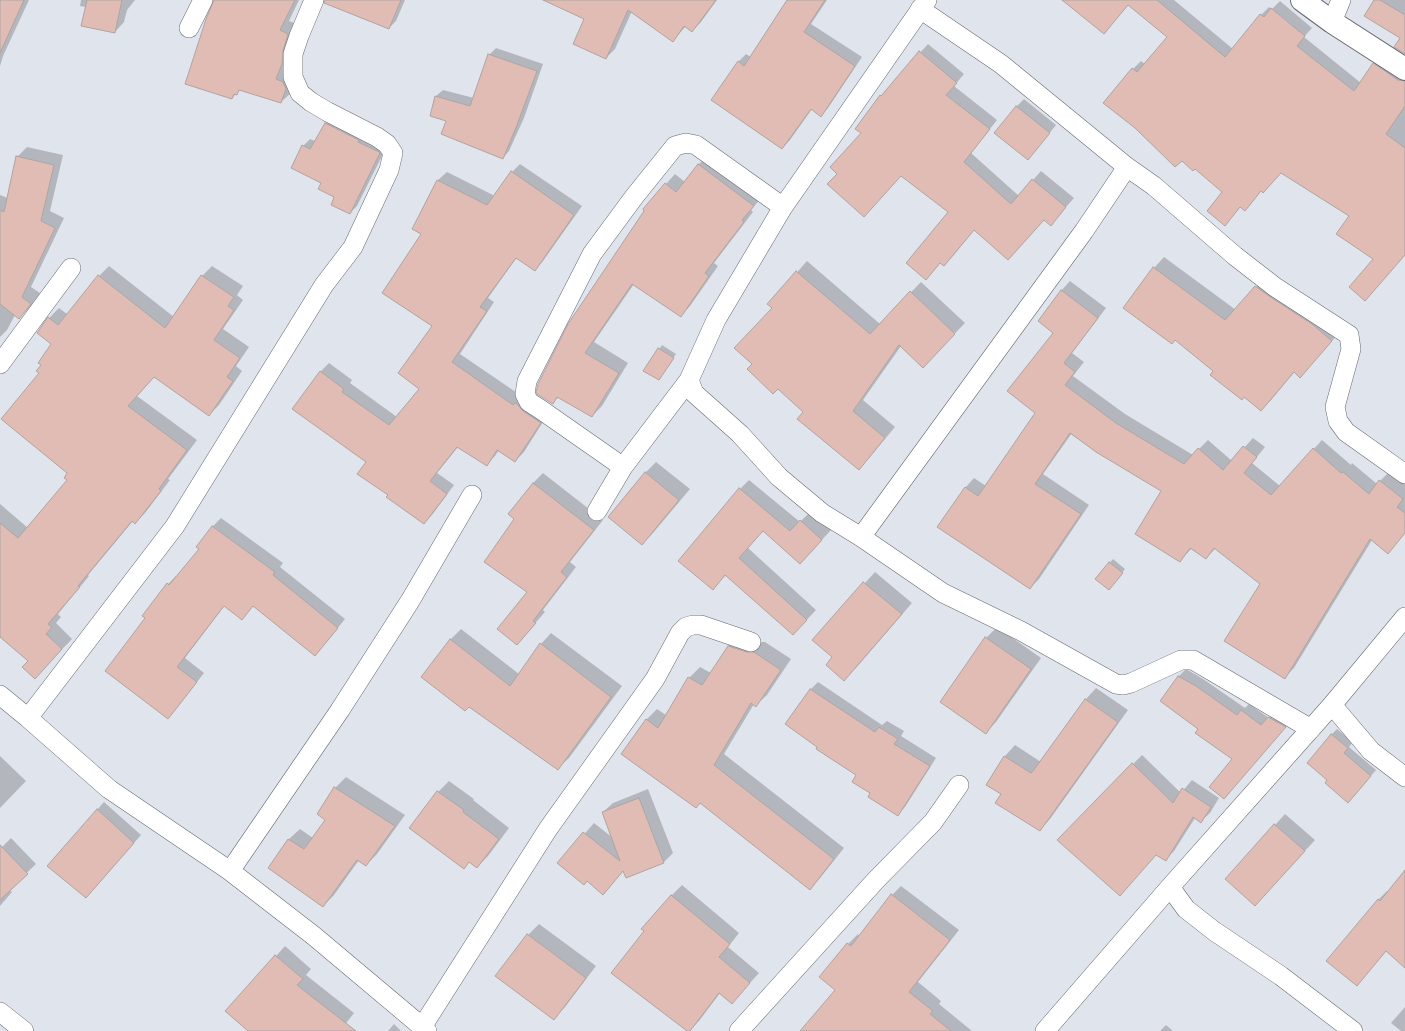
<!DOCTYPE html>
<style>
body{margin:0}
canvas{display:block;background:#e0e4ec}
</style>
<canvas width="1405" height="1031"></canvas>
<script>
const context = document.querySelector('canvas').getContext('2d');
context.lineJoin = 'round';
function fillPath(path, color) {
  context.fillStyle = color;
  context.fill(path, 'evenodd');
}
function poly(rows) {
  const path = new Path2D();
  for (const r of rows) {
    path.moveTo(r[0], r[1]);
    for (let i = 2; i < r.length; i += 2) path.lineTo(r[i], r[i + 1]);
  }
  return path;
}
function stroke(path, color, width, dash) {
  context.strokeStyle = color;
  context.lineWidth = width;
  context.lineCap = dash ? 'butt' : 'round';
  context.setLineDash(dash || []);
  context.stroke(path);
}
fillPath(poly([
 [0,0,29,0,3,56,0,66],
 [81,0,135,0,127,10,124,22,115,32,86,7,80,6],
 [215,0,299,0,289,21,297,24,291,93,281,102,241,89,232,98],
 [353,0,405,0,396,21,389,28],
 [562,0,717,0,701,22,692,31,686,26,673,41,632,11,615,49,606,58,585,18],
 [788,0,827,0,811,24,862,57,828,108,820,116,812,109,790,140,782,148,738,62,746,54,751,57],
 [1064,0,1174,0,1233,49,1261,15,1269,7,1272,9,1280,1,1312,28,1304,37,1361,83,1374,64,1381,56,1405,71,1405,254,1365,300,1374,259,1350,216,1282,172,1263,192,1262,190,1252,201,1241,206,1225,225,1224,192,1195,168,1136,128,1105,103,1133,69,1141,61,1145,64,1168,37,1129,4,1104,33],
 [1375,0,1405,0,1405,53,1401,38],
 [928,44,964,74,954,86,997,120,971,153,1019,196,1041,171,1074,198,1051,224,1044,219,975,229,953,256,944,265,941,262,926,279,949,212,901,175,838,174,862,133,857,129,881,96],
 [496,48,543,64,524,118,509,151,503,158,448,120,436,96,443,90,474,98,489,55],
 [1024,99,1056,125,1035,151,1016,107],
 [333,116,387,146,357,206,350,213,323,183,303,146,310,139,315,141,326,123],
 [27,147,63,155,50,211,64,218,31,287,40,293,29,308,19,318,15,315,7,330,0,337,0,195,8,198,17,157],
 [708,155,763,196,751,210,753,212,714,263,718,266,690,306,681,316,634,284,594,342,628,363,602,406,592,416,559,397,552,403,666,184,675,174,685,182,698,165],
 [520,164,582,206,543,261,535,270,517,257,488,298,494,302,460,354,548,414,524,452,515,461,499,450,495,456,487,464,458,447,437,473,454,485,432,515,424,523,389,495,320,372,329,363,352,380,350,383,397,417,421,388,433,326,423,234,413,229,438,180,447,172,495,196,512,172],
 [1164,257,1236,310,1267,275,1342,330,1300,376,1295,371,1272,399,1261,410,1215,371,1154,268],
 [807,261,880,324,921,282,965,323,933,356,901,346,863,400,895,427,869,458,804,412,753,364,774,308,769,304],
 [109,266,174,317,202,276,212,266,243,286,237,295,243,300,223,329,249,347,236,366,242,371,219,405,209,415,155,376,137,396,197,440,168,479,170,480,145,513,135,523,133,521,88,575,89,576,58,614,61,617,56,623,72,639,45,667,29,661,0,636,0,504,28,528,69,480,69,473,40,373,52,344,49,318,59,308,67,314,99,276],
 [1070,281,1106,308,1072,353,1084,362,1073,376,1125,414,1193,455,1208,440,1232,461,1253,438,1265,447,1252,463,1280,486,1322,440,1351,465,1352,463,1377,484,1389,472,1405,484,1405,533,1388,552,1372,540,1294,668,1285,677,1262,583,1216,548,1206,558,1192,548,1180,561,1163,491,1072,433,1043,474,1089,505,1039,579,1030,588,965,488,974,478,986,486,1036,413,1055,333,1061,291],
 [662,345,676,354,659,379,645,370],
 [656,462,690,489,653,533,642,544,645,473],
 [543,473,603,520,570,562,576,567,543,610,545,612,517,644,528,592,516,519,510,514,533,483],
 [749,480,800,522,810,512,831,530,810,553,763,530,748,548,816,610,802,625,726,575,713,588,740,489],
 [221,518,283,563,280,567,345,619,323,646,254,605,242,618,225,605,185,658,204,673,176,709,168,717,146,618,168,584,176,576,177,577,200,549,197,547,213,526],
 [1113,559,1125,569,1112,585,1096,578],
 [875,572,912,603,855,669,813,640],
 [997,627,1041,658,996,722,986,732,986,638],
 [461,629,519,674,541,644,551,633,622,686,569,758,558,768,450,640],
 [739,635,759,642,765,642,791,659,767,695,756,705,754,704,724,754,844,848,820,878,810,889,646,720,657,709,666,715,689,678,700,667,711,673,728,646],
 [1186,669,1203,679,1245,708,1249,704,1269,718,1276,710,1292,720,1224,798,1234,759,1199,729,1161,701,1179,676],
 [818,682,882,725,887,721,904,731,901,736,936,758,905,807,898,814,871,793,858,774,819,747,811,689],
 [1096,688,1128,710,1050,819,1040,830,1002,794,987,785,1005,756,1015,745,1041,762,1086,699],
 [1337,729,1353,742,1349,747,1376,770,1354,796,1331,735],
 [1142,755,1181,793,1192,780,1219,798,1210,813,1201,821,1195,818,1174,851,1166,859,1157,854,1058,840],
 [0,756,26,781,0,808],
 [346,777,405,815,377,854,366,865,359,860,334,895,323,906,269,868,289,839,300,829,313,838,327,820,318,814,335,788],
 [449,781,474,799,473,800,509,828,488,856,477,867,470,861,463,868,438,792],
 [648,789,673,853,664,862,624,870,603,894,588,880,559,863,594,823,613,838,603,812,613,803],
 [104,802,141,835,93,890,48,866],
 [1285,814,1315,840,1255,905,1226,879],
 [11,838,36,864,9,890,12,892,0,906,0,849],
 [1405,871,1405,967,1387,950,1357,985,1327,961,1379,899,1387,891,1389,892],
 [682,885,739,933,728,947,759,973,732,1003,720,993,699,1021,689,1031,671,896],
 [901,886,959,930,918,982,941,1001,939,1004,972,1031,800,1031,837,990,821,977,848,944,858,934,859,936,892,895],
 [539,924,596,966,565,1007,554,1018,528,935],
 [285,946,311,969,306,975,354,1013,340,1031,250,1031,227,1011],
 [1405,1007,1405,1031,1401,1031,1391,1023],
 [394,1024,401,1031,388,1031],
 [1166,1025,1173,1031,1160,1031]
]), '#0003');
const building = poly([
 [0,0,24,0,0,53,0,0],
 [87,0,122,0,115,33,81,26,87,0],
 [214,0,295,0,280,30,288,34,283,51,282,64,276,79,283,82,286,89,281,103,239,90,237,95,234,94,232,99,185,84,206,19,214,0],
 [325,0,401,0,389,29,324,3,325,0],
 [543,0,716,0,692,32,684,26,673,42,628,10,606,59,573,44,584,19,543,0],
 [787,0,825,0,804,32,855,66,821,117,811,109,782,149,711,100,738,61,744,66,787,0],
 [1062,0,1157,0,1225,57,1260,14,1264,17,1271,8,1305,36,1297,46,1354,91,1373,63,1398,80,1405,81,1405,106,1386,134,1405,148,1405,255,1365,301,1349,287,1373,259,1336,234,1349,216,1281,173,1263,193,1261,191,1245,211,1240,207,1225,226,1207,211,1222,192,1195,169,1193,171,1182,161,1175,167,1135,128,1103,103,1132,68,1137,72,1167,37,1128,5,1104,34,1062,0],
 [1374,0,1380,0,1405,15,1405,54,1394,47,1400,38,1364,16,1374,0],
 [919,51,957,83,946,95,990,129,964,162,1011,204,1032,179,1066,207,1051,226,1044,220,1008,260,974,230,944,266,940,263,926,280,906,263,948,212,901,176,864,217,827,184,837,174,830,167,861,133,855,129,880,95,881,96,919,51],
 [488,54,537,71,517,125,503,159,441,134,446,121,430,116,435,96,470,106,488,54],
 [1016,106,1050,133,1028,160,994,133,1016,106],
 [325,123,359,140,358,142,379,152,380,153,350,214,331,205,334,197,318,189,321,183,291,168,302,145,310,149,325,123],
 [16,156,54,165,41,221,55,228,22,297,31,304,19,319,0,304,0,210,4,212,16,156],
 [698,164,754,206,742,220,744,222,705,273,709,276,681,317,632,284,585,353,619,373,592,417,557,397,553,404,537,394,536,392,538,384,568,324,644,211,643,209,665,183,676,192,698,164],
 [511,171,574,215,535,271,516,258,480,307,487,311,452,362,513,405,515,403,518,405,523,411,541,423,515,462,497,450,487,466,457,447,430,481,447,494,424,524,386,497,388,495,357,474,366,462,292,409,320,371,344,389,342,392,389,425,419,389,398,373,432,326,382,293,421,234,412,229,437,180,487,205,511,171],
 [1153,267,1225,320,1255,286,1269,296,1312,324,1332,341,1300,378,1294,372,1261,411,1244,397,1242,400,1210,375,1213,371,1175,340,1172,344,1123,308,1153,267],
 [796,271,870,334,910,291,955,334,923,368,899,345,853,411,885,438,859,470,797,419,803,412,778,389,773,394,747,369,752,364,734,348,772,308,767,304,796,271],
 [98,275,165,328,201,275,234,297,228,306,234,310,214,340,240,358,227,377,233,381,209,416,154,377,128,406,187,450,159,489,161,491,135,524,132,521,78,586,80,587,48,624,52,627,46,634,62,649,35,679,22,667,28,661,0,637,0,523,18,538,67,480,64,478,67,473,1,419,39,373,36,371,41,365,38,363,51,344,37,333,48,317,58,325,98,275],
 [1061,290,1098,318,1064,363,1075,372,1065,385,1116,423,1184,464,1198,448,1223,470,1243,446,1257,457,1244,473,1271,495,1313,448,1341,473,1343,472,1369,494,1379,480,1403,499,1397,507,1405,513,1405,533,1388,554,1370,539,1285,679,1224,641,1260,584,1214,548,1206,559,1190,548,1180,562,1135,534,1161,491,1096,452,1070,433,1035,484,1081,514,1030,589,937,527,965,487,978,496,1035,413,1007,391,1053,333,1038,321,1061,290],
 [658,348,674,358,659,380,643,371,658,348],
 [645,472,679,500,642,545,608,517,645,472],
 [533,483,594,530,561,572,567,577,533,621,536,623,517,645,497,629,527,592,484,562,514,519,508,514,533,483],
 [739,488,790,531,800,520,822,540,800,564,763,531,739,558,807,620,793,635,725,575,713,590,678,561,739,488],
 [212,526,275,572,273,575,338,628,315,656,253,606,242,620,224,606,177,667,197,682,168,719,105,671,145,618,142,616,167,583,169,585,199,549,196,547,212,526],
 [1109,562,1123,573,1109,590,1095,579,1109,562],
 [863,582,902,614,844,681,826,665,832,657,812,640,863,582],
 [985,637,1031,669,986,734,940,702,985,637],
 [450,639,510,686,540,643,611,697,558,770,469,707,465,711,421,677,450,639],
 [728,646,747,652,754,652,781,670,756,707,751,703,714,765,834,859,810,890,700,803,696,808,621,754,646,719,658,728,688,677,702,685,728,646],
 [1178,676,1196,686,1237,715,1241,710,1261,725,1268,717,1286,727,1224,799,1209,787,1232,759,1195,733,1198,729,1160,701,1178,676],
 [810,689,875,732,879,727,898,739,894,744,930,766,898,816,868,797,870,793,852,782,856,775,816,749,817,747,785,724,810,689],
 [1085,699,1118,722,1040,831,995,803,1001,794,986,785,1004,756,1031,773,1033,771,1085,699],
 [1331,734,1348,748,1344,753,1371,776,1348,803,1325,783,1327,780,1307,763,1331,734],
 [1132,763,1173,803,1182,788,1211,807,1201,823,1193,817,1166,861,1156,855,1120,896,1057,840,1132,763],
 [334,787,395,826,366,866,357,860,323,907,268,868,288,839,304,849,325,820,317,814,334,787],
 [437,791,464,810,463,812,499,839,477,868,469,862,464,869,409,828,437,791],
 [639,798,664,863,626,878,623,871,603,895,587,881,584,885,557,863,583,832,620,861,602,812,639,798],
 [97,809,134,843,86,898,47,866,97,809],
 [1274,824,1305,851,1255,906,1225,879,1274,824],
 [0,845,28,874,0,900,0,845],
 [1405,870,1405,968,1386,951,1357,986,1326,961,1378,899,1380,901,1405,870],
 [891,894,950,940,909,992,933,1011,930,1014,951,1031,800,1031,835,990,819,977,847,943,851,946,891,894],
 [671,895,730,944,719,957,750,983,732,1004,719,993,690,1031,687,1031,611,973,644,931,641,929,671,895],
 [527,934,586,978,554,1020,495,976,527,934],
 [275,955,303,979,297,985,356,1031,248,1031,225,1011,275,955]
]);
fillPath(building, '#e0bcb4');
stroke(building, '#afa4a2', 1);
const street = poly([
 [920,9,1001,64,1127,167,1154,186,1235,256,1275,287,1349,335,1351,349,1335,407,1338,421,1346,432,1405,474],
 [1332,22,1341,0],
 [189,28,203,0],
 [0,364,71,268],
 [689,380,694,393,740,434,779,477,822,513,861,537,943,593,1021,631,1116,684,1123,685,1131,683,1181,660,1193,660,1311,729],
 [623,467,540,409,529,402,525,394,527,381,592,254,634,197,675,146,686,143,696,145,783,207],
 [597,511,623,467,689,380,716,320,783,207,927,0],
 [861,537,1084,231,1127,167],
 [0,695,28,718,109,789,230,871,314,936,427,1031],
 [1332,705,1371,751,1405,777],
 [28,718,175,526,324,285,353,247,389,170,393,153,387,144,377,137,328,112,311,102,300,93,293,77,293,54,299,36,314,0],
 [230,871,340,710,410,601,472,495],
 [1170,887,1186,909,1214,931,1281,976,1353,1031],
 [0,1012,24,1031],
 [422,1027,548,829,655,679,680,633,686,627,693,625,701,625,751,642],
 [739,1031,876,880,933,822,959,785],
 [1045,1031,1170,887,1332,705,1405,617]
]);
const secondary = poly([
 [1302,0,1332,22,1405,69]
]);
stroke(street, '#666971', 20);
stroke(secondary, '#666971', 24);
stroke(street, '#fff', 19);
stroke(secondary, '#fff', 22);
</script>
